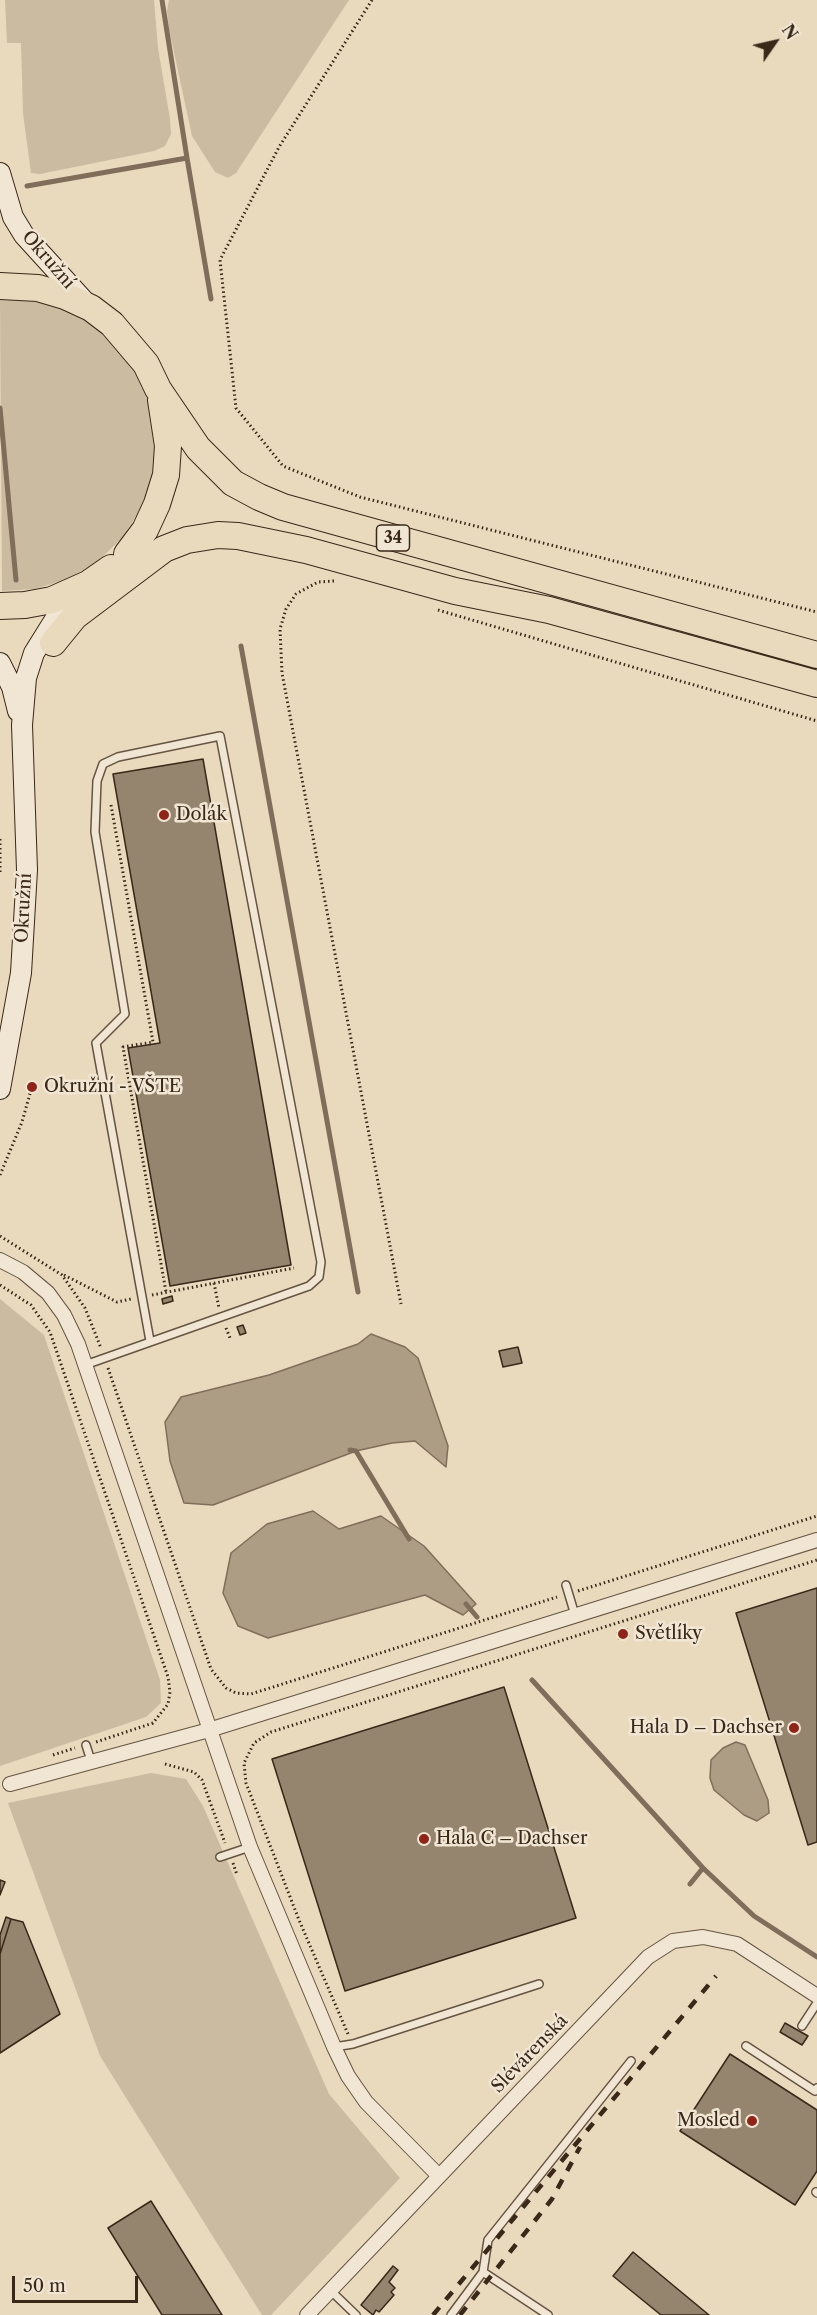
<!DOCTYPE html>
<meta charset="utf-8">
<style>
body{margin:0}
#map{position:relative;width:817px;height:2315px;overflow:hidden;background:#e9d9bd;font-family:"Libre Caslon Text",serif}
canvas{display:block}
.north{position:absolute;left:745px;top:12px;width:60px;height:60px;-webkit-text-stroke:4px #f1e6d4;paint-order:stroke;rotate:56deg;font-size:16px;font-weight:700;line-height:24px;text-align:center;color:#3a2819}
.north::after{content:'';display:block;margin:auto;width:21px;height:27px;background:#3a2819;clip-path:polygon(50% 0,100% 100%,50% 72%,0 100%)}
.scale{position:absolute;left:12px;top:2276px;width:126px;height:27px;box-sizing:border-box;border:3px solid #3a2819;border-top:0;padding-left:8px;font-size:18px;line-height:21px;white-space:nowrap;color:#3a2819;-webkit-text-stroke:4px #f1e6d4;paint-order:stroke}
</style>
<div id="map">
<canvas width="817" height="2315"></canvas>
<div class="north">N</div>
<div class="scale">50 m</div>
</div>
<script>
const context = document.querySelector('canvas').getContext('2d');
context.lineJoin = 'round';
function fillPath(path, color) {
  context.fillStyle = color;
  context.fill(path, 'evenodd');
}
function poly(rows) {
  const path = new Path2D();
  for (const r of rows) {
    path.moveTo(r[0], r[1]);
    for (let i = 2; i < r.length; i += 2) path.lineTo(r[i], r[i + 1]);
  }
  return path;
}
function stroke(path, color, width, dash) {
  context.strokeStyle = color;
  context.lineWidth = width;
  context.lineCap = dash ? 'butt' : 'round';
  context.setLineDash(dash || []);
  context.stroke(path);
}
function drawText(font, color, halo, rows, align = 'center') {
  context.font = font + ' "Libre Caslon Text",serif';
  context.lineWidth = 5;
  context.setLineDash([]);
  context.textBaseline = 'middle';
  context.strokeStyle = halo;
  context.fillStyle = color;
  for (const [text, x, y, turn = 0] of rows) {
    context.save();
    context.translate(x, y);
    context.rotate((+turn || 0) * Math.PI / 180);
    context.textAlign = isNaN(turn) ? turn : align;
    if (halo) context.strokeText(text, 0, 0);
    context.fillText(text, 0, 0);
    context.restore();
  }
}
fillPath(poly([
 [5,0,154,0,158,48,170,119,171,134,165,146,154,151,40,174,31,173,23,113,21,43,7,43],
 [169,0,349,0,236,173,228,178,215,172,192,136,169,29,167,11],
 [0,296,45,300,76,311,103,329,125,353,142,380,153,411,156,445,152,478,140,510,122,538,97,562,68,579,35,589,2,591],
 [0,1299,44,1335,160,1680,161,1703,146,1717,0,1766],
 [151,1773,186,1779,203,1806,329,2094,400,2178,271,2315,262,2315,100,2056,8,1803]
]), '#cbbba1');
const water = poly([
 [371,1334,405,1347,418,1358,448,1446,446,1467,415,1441,392,1443,356,1451,213,1505,184,1503,170,1461,165,1422,181,1397,269,1375,358,1344,371,1334],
 [313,1511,339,1529,381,1516,424,1546,476,1604,463,1615,425,1595,268,1638,238,1626,223,1593,231,1553,267,1524,313,1511],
 [736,1742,745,1745,768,1800,769,1813,757,1821,744,1815,714,1790,710,1778,711,1760,723,1748,736,1742]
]);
fillPath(water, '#ae9d85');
stroke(water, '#806e5a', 1.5);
stroke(poly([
 [187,158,211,299],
 [27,186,187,158,162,0],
 [0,408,16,580],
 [241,646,358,1292],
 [350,1450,356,1451,409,1539],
 [466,1604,477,1617],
 [532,1680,703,1868,754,1916,817,1957],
 [690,1884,703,1868]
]), '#806e5a', 5);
const building = poly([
 [203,759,291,1265,170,1286,128,1048,160,1043,113,774,203,759],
 [172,1296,173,1301,163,1304,162,1299,172,1296],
 [243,1325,246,1333,240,1335,237,1327,243,1325],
 [518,1347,522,1363,503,1367,499,1351,518,1347],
 [817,1588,817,1842,808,1845,736,1613,817,1588],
 [627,1629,629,1636,619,1639,617,1633,627,1629],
 [504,1687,576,1918,345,1991,272,1759,504,1687],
 [0,1880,5,1882,0,1895,0,1880],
 [6,1917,11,1919,0,1954,0,1935,6,1917],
 [11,1919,23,1922,60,2014,0,2053,0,1954,11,1919],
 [785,2023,808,2036,802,2045,780,2032,785,2023],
 [730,2054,817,2110,817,2171,795,2205,680,2131,730,2054],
 [151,2201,222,2315,162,2315,108,2228,151,2201],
 [633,2252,709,2315,661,2315,613,2276,633,2252],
 [393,2266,398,2270,389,2282,395,2288,391,2292,394,2295,379,2312,376,2310,373,2315,361,2305,393,2266]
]);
fillPath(building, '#95846e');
stroke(building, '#3a2819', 1.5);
const lane = poly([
 [85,1365,309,1286,319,1277,321,1262,220,736,118,757,103,764,97,781,95,832,125,1014,96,1043,150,1341],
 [566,1585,575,1615],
 [86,1745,92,1764],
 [220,1857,250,1847],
 [802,2026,817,2003],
 [746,2046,815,2091,817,2088],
 [334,2047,353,2044,539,1984],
 [816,2192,817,2193],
 [483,2272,488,2240,631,2061],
 [330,2290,356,2315],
 [451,2315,483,2272,548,2315]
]);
const street = poly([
 [0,1260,23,1272,48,1293,64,1315,78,1344,250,1847,334,2047,348,2076,366,2102,439,2176],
 [10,1784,209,1730,817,1540],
 [307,2315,648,1957,673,1941,703,1937,737,1944,817,1996]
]);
const secondary = poly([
 [0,173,13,217,24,235,85,302],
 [0,663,12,687,18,711],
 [0,1089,21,973,27,870,22,725,26,678,34,653,72,592]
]);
const highway = poly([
 [0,286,38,288,65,296,91,308,112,324,146,364,158,389,198,448,233,483,259,497,283,507,817,655],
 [127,554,145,530,157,504,166,475,168,446,161,400],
 [0,606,25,605,52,600,88,584,111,568],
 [53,643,75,616,164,549,187,540,218,535,238,536,306,550,455,591,549,610,817,684]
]);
stroke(lane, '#665442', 10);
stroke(street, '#665442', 16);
stroke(secondary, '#3a2819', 22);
stroke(highway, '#3a2819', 28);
stroke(poly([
 [372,0,279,147,220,260,236,408,283,466,360,497,817,612],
 [334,581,318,582,296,594,286,609,280,629,282,673,401,1304],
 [438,610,817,721],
 [111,805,153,1042,123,1047,166,1292],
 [0,839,0,875],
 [0,1175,22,1122,33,1083],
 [0,1236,62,1275,85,1308,101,1348],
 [64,1275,117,1302,131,1299],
 [214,1283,219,1308],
 [0,1285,31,1305,50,1332,168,1677,170,1692,168,1704,153,1723,96,1742],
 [152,1295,294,1268],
 [226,1328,230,1338],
 [108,1368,211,1669,226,1688,236,1693,251,1694,557,1597],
 [578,1591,817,1516],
 [53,1755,75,1748],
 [165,1764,194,1772,202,1780,225,1843],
 [233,1863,237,1875],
 [348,2034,299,1920,246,1783,244,1763,254,1743,271,1732,817,1560]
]), '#3a2819', 3, [1.5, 3]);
stroke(lane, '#f1e6d4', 7);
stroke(street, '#f1e6d4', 14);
stroke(secondary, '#f1e6d4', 20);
stroke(highway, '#e9d9bd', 26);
stroke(poly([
 [433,2315,716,1976],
 [460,2315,552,2199,580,2147]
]), '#3a2819', 4.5, [10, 10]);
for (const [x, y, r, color] of [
 [164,815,6,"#8f2418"],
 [32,1087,6,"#8f2418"],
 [623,1634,6,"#8f2418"],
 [794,1728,6,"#8f2418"],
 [424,1839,6,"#8f2418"],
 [752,2121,6,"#8f2418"]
]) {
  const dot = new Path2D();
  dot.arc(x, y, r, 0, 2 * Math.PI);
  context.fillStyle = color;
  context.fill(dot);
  stroke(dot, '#f1e6d4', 2);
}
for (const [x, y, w] of [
 [393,538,33]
]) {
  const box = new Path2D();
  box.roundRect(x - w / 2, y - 13, w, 26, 4.5);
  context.fillStyle = '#f1e6d4';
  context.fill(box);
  stroke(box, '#3a2819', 1.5);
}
drawText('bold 16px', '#3a2819', null, [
 ["34",393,538]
]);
drawText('18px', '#3a2819', '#f1e6d4', [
 ["Okružní",48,260,49],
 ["Okružní",24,908,-87],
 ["Slévárenská",530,2054,-46]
]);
drawText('18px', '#3a2819', '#f1e6d4', [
 ["Dolák",176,815],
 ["Okružní - VŠTE",44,1087],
 ["Světlíky",635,1634],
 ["Hala D – Dachser",782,1728,"right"],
 ["Hala C – Dachser",436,1839],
 ["Mosled",740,2121,"right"]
], 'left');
</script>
